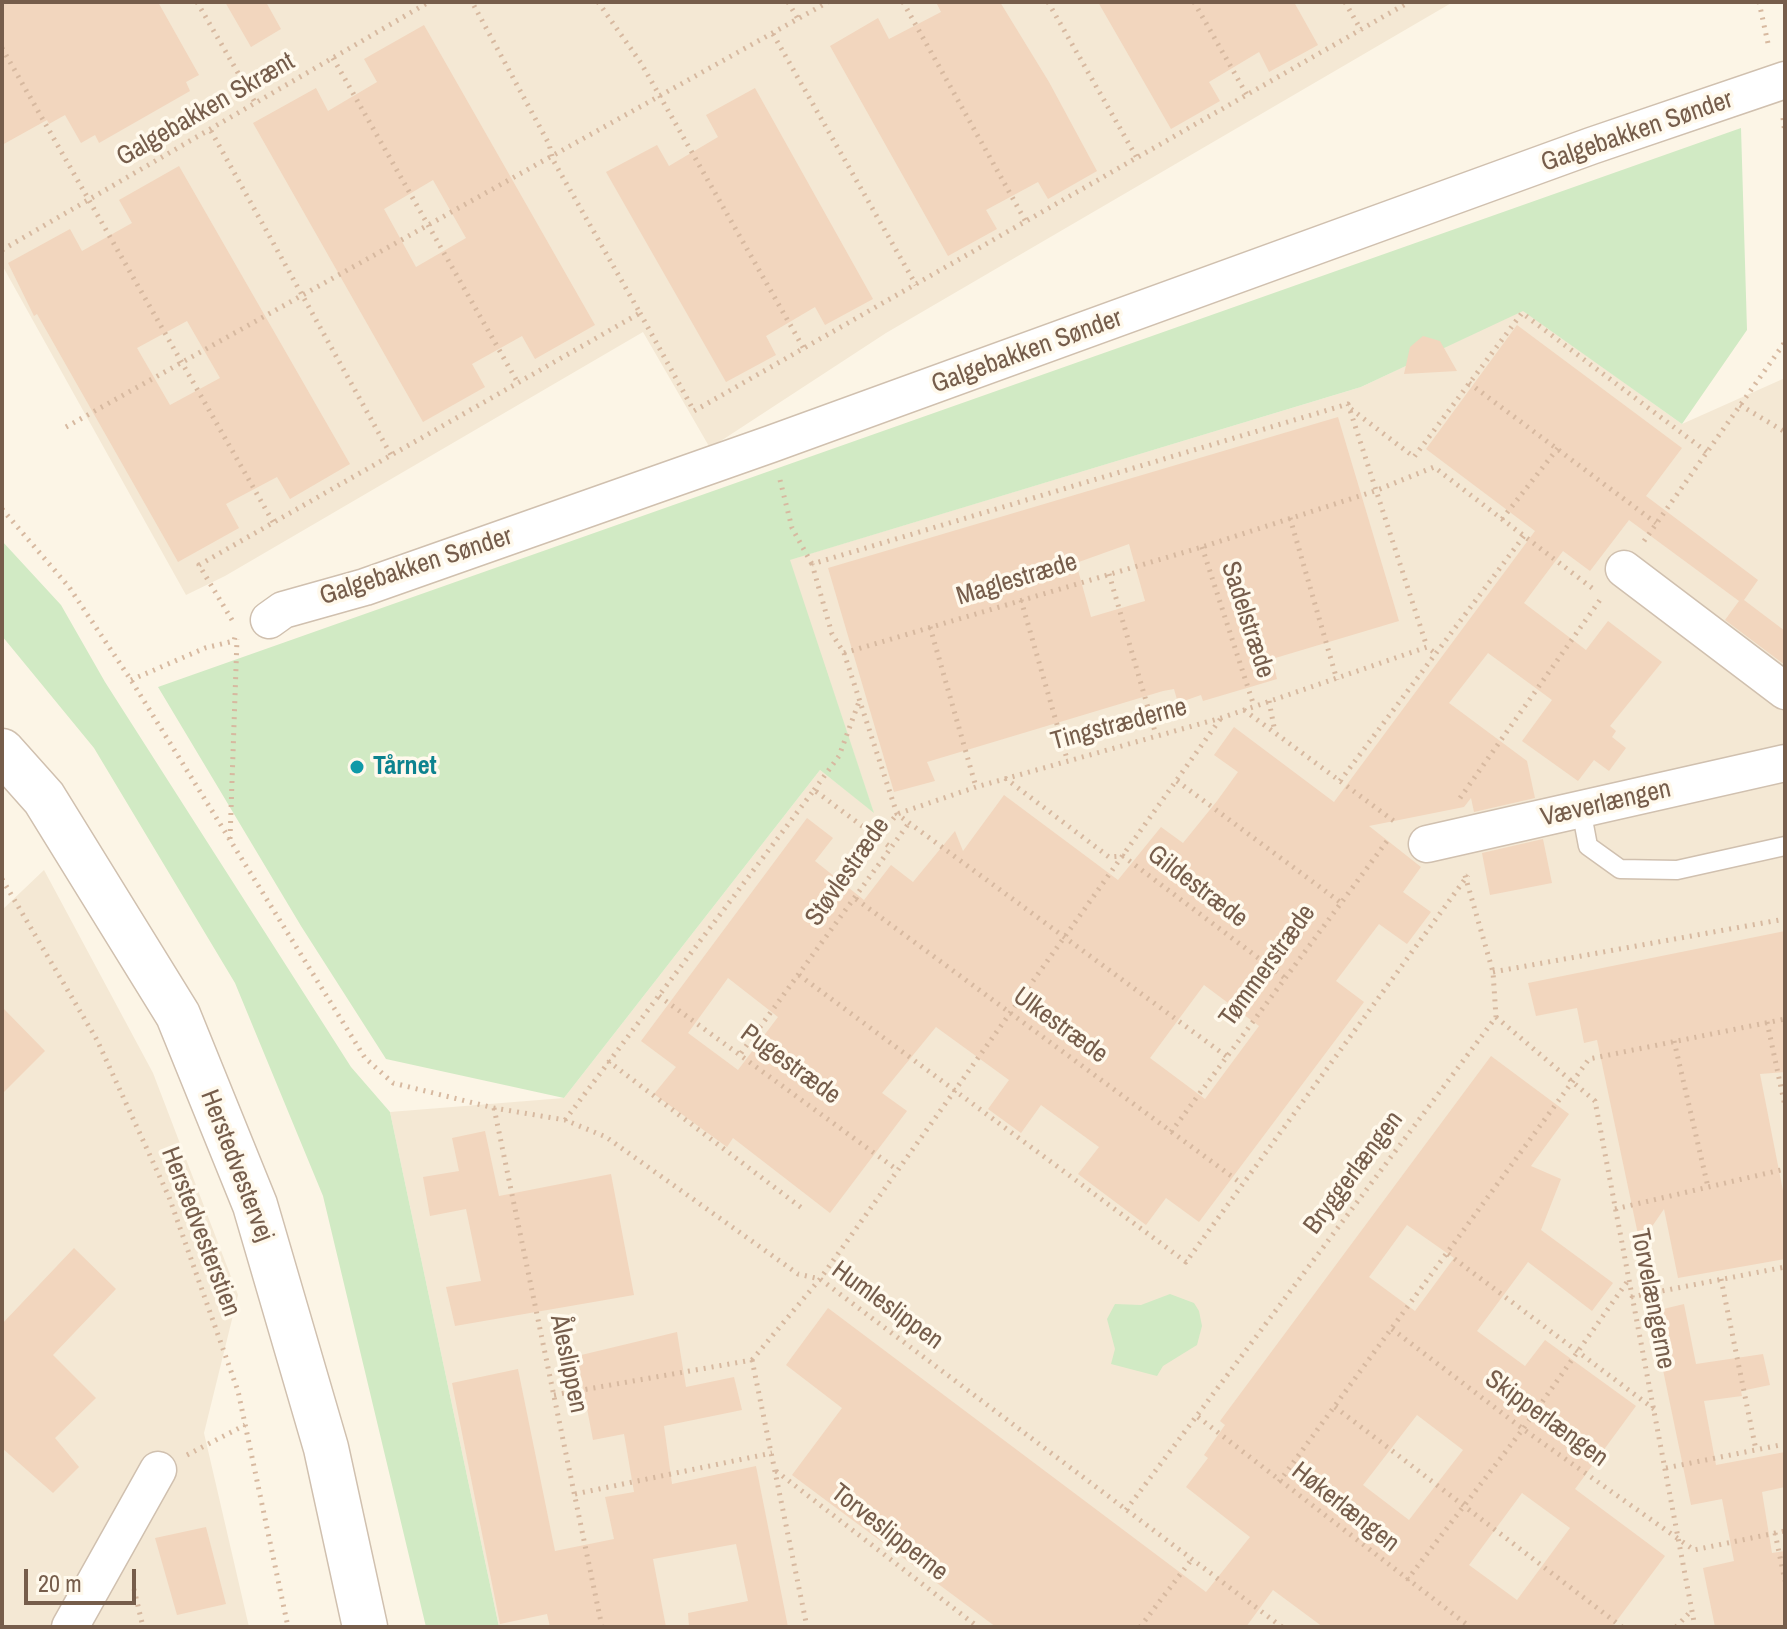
<!DOCTYPE html>
<meta charset="utf-8">
<style>
body{margin:0}
#map{position:relative;width:1787px;height:1629px;overflow:hidden;background:#fcf5e6;font-family:"Archivo Narrow",sans-serif}
canvas{display:block}
.frame{position:absolute;inset:0;border:4px solid #765d4b;pointer-events:none}
.scale{position:absolute;left:24px;top:1569px;width:112px;height:36px;box-sizing:border-box;border:4px solid #765d4b;border-top:0;padding-left:10px;font-size:24px;line-height:28px;white-space:nowrap;color:#765d4b;-webkit-text-stroke:6px #fff9ec;paint-order:stroke}
</style>
<div id="map">
<canvas width="1787" height="1629"></canvas>
<div class="frame"></div>
<div class="scale">20 m</div>
</div>
<script>
const context = document.querySelector('canvas').getContext('2d');
context.lineJoin = 'round';
function fillPath(path, color) {
  context.fillStyle = color;
  context.fill(path, 'evenodd');
}
function poly(rows) {
  const path = new Path2D();
  for (const r of rows) {
    path.moveTo(r[0], r[1]);
    for (let i = 2; i < r.length; i += 2) path.lineTo(r[i], r[i + 1]);
  }
  return path;
}
function stroke(path, color, width, dash) {
  context.strokeStyle = color;
  context.lineWidth = width;
  context.lineCap = dash ? 'butt' : 'round';
  context.setLineDash(dash || []);
  context.stroke(path);
}
function drawText(font, color, halo, rows, align = 'center') {
  context.font = font + ' "Archivo Narrow",sans-serif';
  context.lineWidth = 7;
  context.setLineDash([]);
  context.textBaseline = 'middle';
  context.strokeStyle = halo;
  context.fillStyle = color;
  for (const [text, x, y, turn = 0] of rows) {
    context.save();
    context.translate(x, y);
    context.rotate((+turn || 0) * Math.PI / 180);
    context.textAlign = isNaN(turn) ? turn : align;
    if (halo) context.strokeText(text, 0, 0);
    context.fillText(text, 0, 0);
    context.restore();
  }
}
fillPath(poly([
 [2,2,1453,2,886,333,710,448,643,332,225,576,186,595,2,265],
 [1523,310,1682,424,1785,378,1785,1627,499,1627,390,1112,564,1098,820,770,873,811,789,560,1361,387],
 [44,870,153,1073,238,1295,204,1433,249,1627,2,1627,2,910]
]), '#f4e8d4');
fillPath(poly([
 [1741,128,1747,330,1682,424,1523,311,1361,387,790,560,874,813,820,770,564,1098,386,1059,301,926,158,687],
 [2,541,61,605,105,682,351,1067,390,1112,499,1627,426,1627,323,1196,235,983,94,748,2,636],
 [1170,1294,1194,1303,1199,1311,1202,1326,1197,1345,1163,1366,1157,1376,1111,1364,1115,1349,1107,1319,1115,1304,1141,1305]
]), '#d1eac4');
fillPath(poly([
 [2,2,158,2,199,75,186,82,190,91,99,143,95,135,81,143,65,115,49,124,47,120,2,145],
 [225,2,266,2,281,29,251,47],
 [936,2,1000,2,1049,82,1097,171,1048,199,1038,182,986,210,997,229,948,256,830,46,878,18,889,39,941,12],
 [1098,2,1294,2,1318,45,1269,72,1259,52,1209,82,1220,101,1171,129],
 [424,25,595,325,535,359,522,336,472,364,485,387,423,422,253,123,316,88,328,111,377,82,364,59],
 [433,180,466,238,416,267,384,209],
 [755,88,873,299,825,325,815,307,766,336,776,355,726,382,606,172,657,145,669,166,718,137,706,115],
 [179,166,350,464,290,499,277,477,226,504,239,528,178,562,37,314,34,316,8,263,70,229,82,251,132,223,119,200],
 [187,321,220,378,170,405,137,348],
 [1517,325,1682,448,1646,496,1758,580,1744,600,1785,631,1785,665,1725,620,1739,601,1629,520,1590,571,1563,551,1524,603,1586,650,1608,621,1662,662,1610,726,1616,731,1612,737,1626,748,1609,771,1594,760,1578,781,1522,741,1552,700,1488,653,1449,703,1527,761,1535,798,1474,812,1471,798,1464,807,1369,826,1421,867,1403,892,1431,912,1407,944,1379,924,1336,981,1364,1002,1199,1222,1166,1198,1146,1225,1078,1174,1099,1147,1041,1105,1021,1133,988,1109,1009,1080,936,1027,882,1093,907,1111,830,1213,733,1138,727,1147,654,1094,676,1067,641,1041,807,818,833,838,815,861,864,900,891,865,913,882,955,831,963,851,1004,795,1118,880,1161,827,1183,843,1217,801,1238,772,1214,755,1234,727,1334,802,1535,531,1426,449],
 [728,978,778,1017,738,1070,688,1033],
 [1204,985,1259,1026,1205,1099,1150,1058],
 [1423,336,1440,341,1457,371,1404,374,1410,347],
 [1338,417,1399,621,1272,659,1277,679,1257,685,1203,701,1201,695,1178,703,1174,689,1163,691,927,762,935,781,894,792,828,568],
 [1129,544,1145,601,1091,617,1076,563],
 [1543,839,1552,883,1490,895,1482,853],
 [1785,931,1785,1072,1760,1074,1785,1201,1785,1259,1678,1278,1664,1209,1640,1244,1597,1040,1584,1043,1577,1008,1536,1016,1528,983],
 [2,1007,45,1051,2,1094],
 [1491,1056,1569,1114,1531,1166,1561,1179,1541,1230,1613,1283,1592,1311,1528,1262,1477,1331,1525,1366,1545,1340,1636,1406,1575,1489,1665,1556,1612,1627,1323,1627,1273,1590,1246,1627,996,1627,792,1475,842,1408,786,1365,828,1308,1206,1592,1250,1537,1186,1487,1208,1458,1204,1455,1225,1425,1220,1421],
 [1407,1225,1454,1258,1415,1311,1369,1277],
 [1417,1415,1463,1450,1409,1520,1363,1485],
 [1522,1493,1570,1528,1517,1600,1469,1565],
 [485,1131,499,1196,611,1174,634,1295,455,1326,446,1287,481,1281,466,1209,430,1216,423,1177,459,1171,452,1138],
 [74,1248,116,1289,53,1355,96,1398,55,1438,79,1467,53,1493,2,1448,2,1324],
 [1684,1304,1696,1364,1763,1354,1770,1385,1741,1391,1742,1396,1704,1401,1716,1465,1785,1452,1785,1487,1762,1492,1772,1553,1785,1551,1785,1627,1715,1627,1703,1568,1734,1561,1722,1499,1691,1505,1651,1312],
 [677,1332,686,1387,734,1377,742,1410,664,1426,672,1484,756,1466,788,1627,689,1627,688,1613,748,1601,736,1544,653,1559,666,1627,550,1627,547,1614,500,1624,452,1383,518,1369,555,1551,614,1539,605,1497,634,1492,624,1434,593,1440,577,1356],
 [206,1527,226,1604,177,1615,155,1538]
]), '#f2d6be');
const service = poly([
 [1581,809,1588,846,1620,869,1677,870,1785,846]
]);
const minor = poly([
 [1624,569,1785,691],
 [269,620,283,610,365,587,771,444,1591,146,1785,80],
 [1427,844,1785,763],
 [70,1627,158,1470]
]);
const tertiary = poly([
 [2,751,44,798,178,1015,255,1205,326,1448,365,1627]
]);
stroke(service, '#d0c0af', 21);
stroke(minor, '#d0c0af', 39);
stroke(tertiary, '#d0c0af', 47);
stroke(poly([
 [197,2,256,104],
 [598,2,641,63,804,349],
 [788,2,798,19],
 [903,2,1026,222],
 [1048,2,1137,158],
 [1194,2,1247,95],
 [1345,2,1361,30],
 [1759,2,1769,48],
 [773,34,916,285],
 [2,48,273,522],
 [333,58,518,383],
 [1783,118,1785,134],
 [211,131,391,455],
 [2,250,429,2],
 [640,313,694,411,1409,2],
 [1469,383,1656,523],
 [1740,405,1785,432],
 [1351,409,1414,457,1522,313,1707,452],
 [66,427,828,2],
 [780,480,792,528,812,564],
 [2,509,69,587,131,680,365,1058,393,1083,494,1108,565,1120,606,1137,798,1274,820,1279,1282,1627],
 [1290,518,1337,680],
 [1502,519,1558,448],
 [1644,541,1785,342],
 [1202,547,1254,706],
 [1109,574,1156,735],
 [1021,600,1067,759],
 [232,620,199,565,640,313,553,160,549,144,472,2],
 [930,627,976,787],
 [844,653,1202,547,1375,491,1434,467,1592,588],
 [131,680,205,648,234,641,235,637],
 [1269,701,1275,732],
 [1244,710,1398,824],
 [1005,778,1109,857,1123,856,1285,978],
 [1177,781,1340,902],
 [1340,781,1524,536],
 [814,790,839,756,860,699],
 [1460,798,1602,597],
 [878,838,897,814,976,787,1221,718,1427,647,1435,653],
 [230,839,237,639],
 [2,879,97,1040,169,1197,238,1391,288,1627],
 [856,899,1242,1184],
 [1493,972,1785,919],
 [799,975,1186,1262,1468,875],
 [659,996,896,1169],
 [1496,1017,1595,1101,1695,1627],
 [1767,1022,1785,1106],
 [1674,1041,1708,1187],
 [741,1053,909,823],
 [1226,1056,897,814,844,653,832,634,812,564,1348,404,1427,647],
 [608,1061,803,1209],
 [494,1108,602,1627],
 [565,1120,814,790,890,847],
 [1171,1132,1390,837],
 [1615,1209,1785,1169],
 [1448,1254,1654,1409],
 [1721,1279,1756,1450],
 [1631,1297,1785,1267],
 [1392,1329,1523,1429,1694,1550,1785,1531],
 [752,1360,820,1279,1221,718],
 [752,1360,807,1627],
 [554,1395,752,1360],
 [1335,1407,1622,1627],
 [1198,1417,1470,1627],
 [187,1455,245,1425],
 [1666,1468,1785,1444],
 [776,1471,978,1627],
 [1279,1482,1589,1059,1785,1019],
 [575,1494,772,1453],
 [1126,1510,1496,1017,1493,972,1464,872],
 [1775,1533,1785,1581],
 [1407,1580,1523,1429,1627,1282],
 [134,1589,143,1627],
 [1140,1627,1192,1559],
 [1676,1627,1691,1611]
]), '#d7b9a0', 5, [2, 6]);
stroke(service, '#fff', 18);
stroke(minor, '#fff', 36);
stroke(tertiary, '#fff', 44);
for (const [x, y, r, color] of [
 [357,767,8,"#0f9aa8"]
]) {
  const dot = new Path2D();
  dot.arc(x, y, r, 0, 2 * Math.PI);
  context.fillStyle = color;
  context.fill(dot);
  stroke(dot, '#fff9ec', 3);
}
drawText('26px', '#765d4b', '#fff9ec', [
 ["Galgebakken Skrænt",206,110,-30],
 ["Galgebakken Sønder",1637,132,-19],
 ["Galgebakken Sønder",1027,352,-20],
 ["Galgebakken Sønder",416,567,-18],
 ["Maglestræde",1017,580,-17],
 ["Sadelstræde",1247,620,72],
 ["Tingstræderne",1119,725,-15],
 ["Væverlængen",1606,804,-13],
 ["Støvlestræde",848,872,-55],
 ["Gildestræde",1197,887,37],
 ["Tømmerstræde",1268,966,-54],
 ["Ulkestræde",1060,1026,36],
 ["Pugestræde",790,1065,36],
 ["Herstedvestervej",236,1166,69],
 ["Bryggerlængen",1354,1173,-53],
 ["Herstedvesterstien",200,1232,69],
 ["Torvelængerne",1652,1299,79],
 ["Humleslippen",887,1306,36],
 ["Åleslippen",568,1364,78],
 ["Skipperlængen",1546,1419,36],
 ["Høkerlængen",1345,1508,38],
 ["Torveslipperne",889,1533,38]
]);
drawText('bold 26px', '#0d838f', '#fff9ec', [
 ["Tårnet",373,767]
], 'left');
</script>
